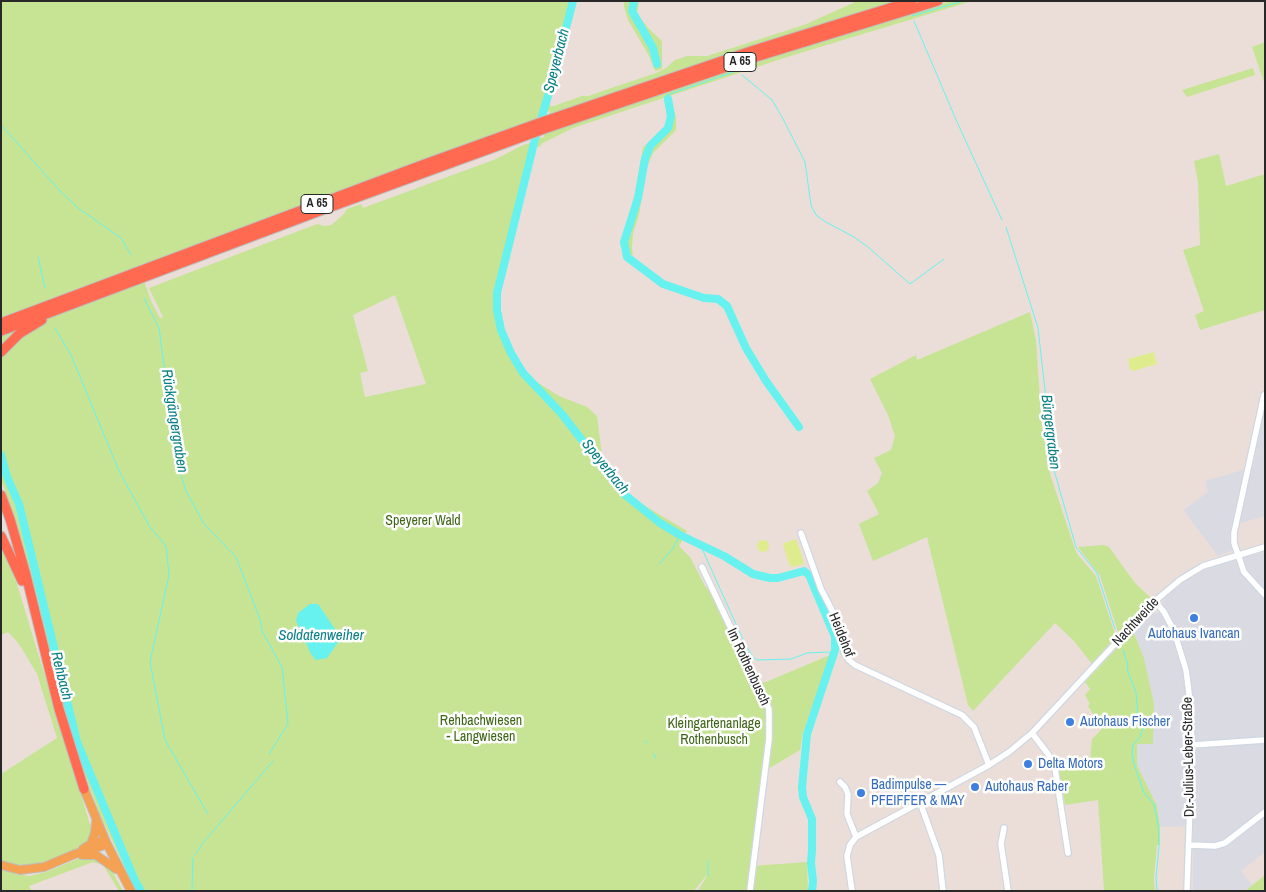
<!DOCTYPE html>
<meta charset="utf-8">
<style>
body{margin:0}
#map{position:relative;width:1266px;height:892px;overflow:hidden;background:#ebded9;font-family:"Archivo Narrow",sans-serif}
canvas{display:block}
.frame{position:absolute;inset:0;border:2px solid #282828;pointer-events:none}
</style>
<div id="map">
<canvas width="1266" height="892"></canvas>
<div class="frame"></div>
</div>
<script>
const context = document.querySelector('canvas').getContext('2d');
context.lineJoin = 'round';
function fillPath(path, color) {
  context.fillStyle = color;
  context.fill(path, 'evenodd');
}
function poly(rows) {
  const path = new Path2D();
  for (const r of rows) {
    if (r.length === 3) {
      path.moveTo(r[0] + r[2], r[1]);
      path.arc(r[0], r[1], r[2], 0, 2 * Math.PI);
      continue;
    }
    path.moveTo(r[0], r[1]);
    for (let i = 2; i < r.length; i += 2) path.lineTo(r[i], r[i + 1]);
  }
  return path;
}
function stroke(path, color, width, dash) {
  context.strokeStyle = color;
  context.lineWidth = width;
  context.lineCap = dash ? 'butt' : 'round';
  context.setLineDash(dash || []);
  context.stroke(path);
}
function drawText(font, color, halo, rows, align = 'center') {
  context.font = font + ' "Archivo Narrow",sans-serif';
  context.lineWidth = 5;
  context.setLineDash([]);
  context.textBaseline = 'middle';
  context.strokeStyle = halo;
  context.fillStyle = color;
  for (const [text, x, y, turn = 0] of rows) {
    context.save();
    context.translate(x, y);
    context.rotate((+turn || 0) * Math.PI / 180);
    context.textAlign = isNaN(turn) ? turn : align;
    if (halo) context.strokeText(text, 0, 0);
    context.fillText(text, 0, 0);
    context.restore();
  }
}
fillPath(poly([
 [1265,408,1265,516,1231,526,1229,539,1233,550,1218,556,1183,510,1208,492,1205,481,1253,467],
 [1265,552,1265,852,1241,871,1252,885,1245,891,1193,891,1193,826,1160,827,1157,806,1137,765,1137,743,1153,744,1154,704,1144,658,1133,631,1148,614,1152,612,1158,613,1164,607,1163,601,1167,595,1184,582,1203,571,1227,562]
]), '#dadae3');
fillPath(poly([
 [1,1,574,1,549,103,550,106,554,106,582,96,588,96,656,73,666,68,675,60,687,56,707,56,804,25,853,3,853,1,897,1,725,55,546,117,549,115,550,111,547,112,538,116,537,120,139,267,152,303,160,318,163,317,149,288,317,224,324,226,331,225,343,215,347,209,361,204,363,208,496,159,523,145,534,142,535,140,544,137,544,134,541,134,593,116,823,39,950,1,972,1,787,57,573,128,543,143,539,147,532,147,493,293,493,309,500,332,521,372,559,396,587,407,597,416,602,455,620,491,687,531,679,546,690,557,705,586,713,596,756,683,766,682,830,655,803,733,800,750,763,772,752,866,807,862,808,891,698,891,709,872,694,891,136,891,101,817,73,743,15,518,1,480,1,336,9,332,1,319],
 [395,295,426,384,365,397,360,373,368,371,353,315],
 [624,1,639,1,637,13,648,28,662,41,662,69,655,71,648,54,628,20,624,7],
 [1265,42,1265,85,1252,47],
 [1253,68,1255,75,1187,97,1182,90],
 [670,97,676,118,676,130,653,153,646,170,639,215,633,233,632,248,633,255,626,258,622,242,635,193,643,147,665,129,667,116,664,99],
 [1219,154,1226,186,1265,174,1265,310,1200,330,1195,315,1204,311,1183,250,1200,245,1198,182,1194,161],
 [1030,312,1036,340,1042,429,1051,477,1075,549,1078,555,1096,576,1116,637,1092,664,1074,641,1055,623,973,711,968,705,927,537,873,561,859,524,879,514,867,491,878,483,882,473,874,458,891,450,895,436,888,415,870,379,916,355,917,360],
 [1,545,17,584,92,831,89,841,79,849,47,863,26,868,1,862,1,774,57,738,37,674,19,644,8,632,1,635],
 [1104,545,1109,547,1135,583,1152,599,1119,635,1100,576,1078,547],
 [1133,631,1144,658,1154,704,1153,744,1137,744,1137,765,1157,806,1160,827,1160,845,1157,845,1154,879,1155,891,1104,891,1098,800,1065,805,1059,769,1090,760,1092,739,1102,729,1088,706,1090,704,1085,695,1090,689,1085,682],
 [96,857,112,871,123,891,119,891,103,865,93,862,29,886,32,891,1,891,1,868,16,874,29,876,46,872,80,858],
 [1265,875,1265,889,1262,891,1245,891]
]), '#c6e493');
fillPath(poly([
 [1154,352,1157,364,1133,371,1130,369,1128,359],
 [796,539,804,562,804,564,793,567,790,566,783,545,784,543],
 [763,546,6]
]), '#dfec8e');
fillPath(poly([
 [310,604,318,604,341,638,327,658,316,660,311,654,296,621,298,613]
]), '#67f2ef');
stroke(poly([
 [912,16,963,1],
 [914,21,957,122,1002,220],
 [742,75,772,100,782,117,805,162,811,205,816,215,824,221,854,237,868,247,910,284,944,259],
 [667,95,739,70],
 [1,125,60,191,78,208,121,238,131,255],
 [1006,227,1038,328,1054,470,1076,547,1097,573,1115,629],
 [38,257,45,288],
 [144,298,159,328,167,388,176,425,176,459,186,491,204,524,236,557,261,622,262,631,282,667,288,724,269,754],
 [55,328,71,355,119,471,150,527,166,546,169,575,150,662,165,740,208,814],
 [699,542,745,644,753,657,757,660,791,659,807,653,828,652,833,656],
 [659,564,672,550,680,535],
 [1123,650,1128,665,1127,670,1136,692,1138,717,1143,728,1140,737,1133,745,1132,753,1134,764,1144,793,1154,804,1158,823,1159,847,1156,877,1157,891],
 [645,741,648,743],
 [654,754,656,759],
 [195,855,202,844,273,761],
 [708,876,708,861],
 [192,891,193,858]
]), '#67f2ef', 1);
stroke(poly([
 [573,1,551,86,535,139,497,293,497,310,501,330,511,353,523,373,561,413,624,494,660,523,680,535,724,556,753,574,770,578,778,578,804,571,809,575,835,637,835,650,807,734,802,787,803,797,812,819,812,850,811,863,813,881,812,891],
 [634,1,632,11,653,48,657,64],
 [668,99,671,116,668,128,650,146,645,159,638,198,624,242,627,257,663,284,704,298,718,299,727,306,746,348,766,381,799,427],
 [1,455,7,477,19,504,77,742,135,881,141,891]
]), '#67f2ef', 8);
const minor = poly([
 [1264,395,1234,533,1234,543,1244,572,1265,595],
 [801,533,821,589,836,618,845,654,849,660,855,665,962,715,974,727,989,765],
 [702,567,769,709,769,739,750,891],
 [1155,601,1164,612,1174,631,1186,670,1190,701,1192,745,1187,891],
 [1032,733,1048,754,1055,768,1068,853],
 [1192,745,1265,740],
 [840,782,845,787,848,794,847,814,856,837],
 [920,802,939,855,943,891],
 [1004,828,1001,844,1008,891],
 [1190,845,1215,846,1225,843,1265,812],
 [852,891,847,856,850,845,856,837,989,765,1009,752,1032,733,1155,601,1180,580,1203,566,1265,547]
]);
const major = poly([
 [84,789,106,842,131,891],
 [91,844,95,833,96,822],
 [83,849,91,844,102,841,106,842],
 [82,855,96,855,116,869],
 [1,865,20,870,44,867,75,854,102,846,106,842]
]);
const highway = poly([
 [1,323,422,165,536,124,754,50,912,1],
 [1,331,317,212,544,129,756,57,938,1],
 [1,352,19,334,42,320],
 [1,495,10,519,26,575,59,709,84,789],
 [1,536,22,581]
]);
stroke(minor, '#ced7e2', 8);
stroke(major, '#bebebe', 10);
stroke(highway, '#bebebe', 11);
stroke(minor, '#fff', 5.5);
stroke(major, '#f5a154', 8);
stroke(highway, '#ff6a50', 9);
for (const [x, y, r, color] of [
 [1194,618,5,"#3f7fe0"],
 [1070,722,5,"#3f7fe0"],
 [1028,764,5,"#3f7fe0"],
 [975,787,5,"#3f7fe0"],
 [861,793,5,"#3f7fe0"]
]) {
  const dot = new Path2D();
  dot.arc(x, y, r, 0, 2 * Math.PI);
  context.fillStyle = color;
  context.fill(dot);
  stroke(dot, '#fff', 2);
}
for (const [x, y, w] of [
 [740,62,32],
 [317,204,32]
]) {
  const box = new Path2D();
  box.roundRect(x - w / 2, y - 9.5, w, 19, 4);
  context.fillStyle = '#fff';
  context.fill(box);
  stroke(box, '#282828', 1);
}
drawText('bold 12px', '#282828', null, [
 ["A 65",740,62],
 ["A 65",317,204]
]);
drawText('14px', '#3e6617', '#fff', [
 ["Speyerer Wald",423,521],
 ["Rehbachwiesen",481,721],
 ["- Langwiesen",481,737],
 ["Kleingartenanlage",714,724],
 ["Rothenbusch",714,740]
]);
drawText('14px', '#282828', '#fff', [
 ["Nachtweide",1136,622,-47],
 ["Heidehof",841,635,68],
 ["Im Rothenbusch",748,667,65],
 ["Dr.-Julius-Leber-Straße",1189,757,-91]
]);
drawText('14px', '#366cbe', '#fff', [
 ["Autohaus Ivancan",1194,634,"center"],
 ["Autohaus Fischer",1080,722],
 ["Delta Motors",1038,764],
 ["Badimpulse —",871,785],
 ["PFEIFFER & MAY",871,801],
 ["Autohaus Raber",985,787]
], 'left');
drawText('italic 15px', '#0a8086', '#fff', [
 ["Speyerbach",557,61,-76],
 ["Rückgängergraben",174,421,81],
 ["Bürgergraben",1050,432,83],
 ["Speyerbach",605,467,51],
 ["Soldatenweiher",321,636],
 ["Rehbach",61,676,76]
]);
</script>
